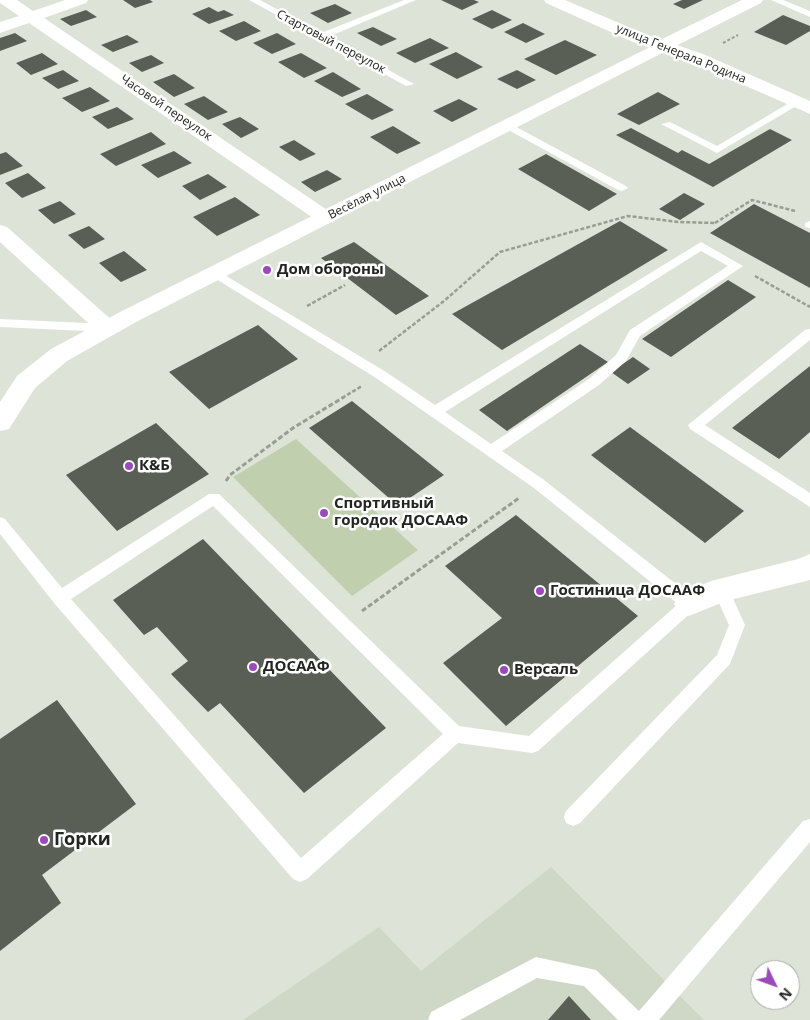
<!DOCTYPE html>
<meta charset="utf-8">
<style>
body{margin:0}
#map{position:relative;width:810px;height:1020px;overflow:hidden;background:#dde3d6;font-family:"Open Sans",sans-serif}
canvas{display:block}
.north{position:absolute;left:750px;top:960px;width:50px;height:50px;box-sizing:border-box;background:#fff;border:1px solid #a7a8a6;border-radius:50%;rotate:132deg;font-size:14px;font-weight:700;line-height:20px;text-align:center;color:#232520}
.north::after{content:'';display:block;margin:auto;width:18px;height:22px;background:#9b4ab9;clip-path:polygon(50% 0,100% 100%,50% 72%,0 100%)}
</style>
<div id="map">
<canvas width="810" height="1020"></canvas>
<div class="north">N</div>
</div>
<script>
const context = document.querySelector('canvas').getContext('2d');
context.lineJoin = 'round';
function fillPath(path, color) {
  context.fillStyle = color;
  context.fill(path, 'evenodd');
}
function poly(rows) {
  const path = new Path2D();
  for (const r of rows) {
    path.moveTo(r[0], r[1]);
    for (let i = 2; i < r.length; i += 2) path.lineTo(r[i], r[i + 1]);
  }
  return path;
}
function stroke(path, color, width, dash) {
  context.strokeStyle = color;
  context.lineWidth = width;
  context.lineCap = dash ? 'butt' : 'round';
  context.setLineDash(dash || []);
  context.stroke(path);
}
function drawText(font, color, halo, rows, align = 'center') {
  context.font = font + ' "Open Sans",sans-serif';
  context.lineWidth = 5;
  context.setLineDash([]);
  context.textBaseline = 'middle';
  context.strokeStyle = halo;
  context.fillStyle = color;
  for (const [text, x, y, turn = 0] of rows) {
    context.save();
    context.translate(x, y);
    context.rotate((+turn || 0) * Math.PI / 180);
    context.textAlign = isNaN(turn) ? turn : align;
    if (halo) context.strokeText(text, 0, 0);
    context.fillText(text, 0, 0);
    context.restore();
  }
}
fillPath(poly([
 [551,867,704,1020,243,1020,379,927,421,971]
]), '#cfd8c6');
fillPath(poly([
 [296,439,418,550,352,596,233,477]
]), '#c0cfae');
fillPath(poly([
 [123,0,150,0,153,2,135,8],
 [441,0,474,0,479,2,462,10],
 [682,0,703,0,684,9,673,4],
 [335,4,352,13,328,23,310,13],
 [209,7,218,12,224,10,234,15,209,24,192,14],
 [86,10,97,17,71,26,60,19],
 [492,10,512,20,492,29,472,19],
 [783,15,810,26,810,31,786,45,754,32],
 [244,21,261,31,236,41,219,31],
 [523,23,545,34,526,43,504,32],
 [373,27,397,39,381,46,357,33],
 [15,33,27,41,0,51,0,38],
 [277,33,296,44,272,54,253,43],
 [127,35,139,42,113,52,101,45],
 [430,38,449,48,415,63,396,53],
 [565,40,597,55,556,75,524,59],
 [456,52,483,67,457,79,429,64],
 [42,53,58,64,31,75,16,63],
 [301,53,327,68,304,78,278,62],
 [151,55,164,63,142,72,129,63],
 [63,70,79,81,58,89,42,78],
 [517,70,536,80,517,89,497,79],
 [333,72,361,89,342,97,314,81],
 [174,74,195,88,174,97,153,82],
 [90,87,110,101,82,112,62,98],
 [658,92,680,104,639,125,617,114],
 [367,94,394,110,372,120,345,104],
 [204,96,228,112,208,120,184,104],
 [459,99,478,109,452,122,433,111],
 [117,107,134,119,108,129,92,117],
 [240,117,259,129,241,138,222,124],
 [393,126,421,143,397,154,370,137],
 [631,128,678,153,682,150,709,164,770,129,792,140,713,187,616,135],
 [151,132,166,144,116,166,100,154],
 [294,140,316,154,300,161,279,147],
 [174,151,192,163,158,178,141,165],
 [6,152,23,166,0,175,0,154],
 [546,154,617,194,589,211,518,169],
 [327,170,342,179,315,192,301,182],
 [28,173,46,188,22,198,5,183],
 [208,174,227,187,200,200,182,186],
 [684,193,705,204,680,220,659,209],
 [235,197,260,215,217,236,193,217],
 [60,201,76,214,54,224,38,210],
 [754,204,810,233,810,288,710,233],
 [620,221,668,250,502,350,452,314],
 [89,226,105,239,84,249,68,235],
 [354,242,429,296,396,315,321,258],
 [124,251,147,270,121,282,99,263],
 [728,280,756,297,671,357,642,339],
 [258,325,298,359,209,409,169,372],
 [580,344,608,362,507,431,479,410],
 [633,357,650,369,628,384,611,372],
 [810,366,810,432,779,459,732,428],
 [352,401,444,475,398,506,309,428],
 [156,423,209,474,117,531,66,475],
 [630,427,744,511,705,543,591,455],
 [516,515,638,616,506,726,443,663,502,618,445,566],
 [203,539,386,728,304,793,220,703,208,712,171,674,188,661,157,627,144,635,113,600],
 [57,700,136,804,42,875,61,903,0,951,0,739],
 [569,996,591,1020,548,1020]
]), '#5a5f55');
stroke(poly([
 [723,43,738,35]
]), '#999e94', 2, [3, 2]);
stroke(poly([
 [715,223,752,200,795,211],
 [755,276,810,307],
 [307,306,345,285],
 [379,351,444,301,500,252,628,216,679,222,715,223],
 [342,398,362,386]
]), '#999e94', 2.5, [4, 2]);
stroke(poly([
 [226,481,230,475,293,428,344,397],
 [362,611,519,498]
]), '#999e94', 3, [5, 2.5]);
fillPath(poly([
 [249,0,260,0,321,33,404,0,416,0,328,37,414,84,406,86,249,0],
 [771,0,783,0,810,11,810,17,771,0],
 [794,100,803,102,717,153,661,124,670,122,717,146,794,100],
 [507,122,626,186,628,188,622,191,618,190,503,127,503,123,507,122],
 [810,221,810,228,805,227,805,223,810,221],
 [701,242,743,266,640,336,626,361,599,385,502,451,544,480,695,599,697,604,695,609,538,751,532,753,458,743,307,879,300,882,293,879,54,603,0,534,0,517,5,519,62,588,209,494,219,494,459,726,529,736,678,604,534,488,376,378,208,274,214,270,218,271,386,372,435,405,701,242],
 [701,251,728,266,630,330,616,355,589,379,491,444,445,412,701,251],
 [213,506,443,734,301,858,71,599,213,506],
 [0,319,107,324,113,328,107,332,0,327,0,319],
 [810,329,810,340,705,425,810,493,810,507,690,429,688,425,805,330,810,329],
 [721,583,727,585,745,625,730,664,580,823,573,826,566,823,564,817,566,811,717,655,729,625,713,590,715,585,721,583],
 [810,819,810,842,659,1020,618,1020,584,986,537,978,460,1020,428,1020,431,1012,536,957,596,970,639,1011,803,821,810,819]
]), '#fff');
fillPath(poly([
 [0,0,17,0,33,11,65,0,88,0,86,3,44,18,333,214,336,218,333,222,326,224,319,222,29,23,0,33,0,22,19,16,0,3,0,0],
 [742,0,763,0,761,3,668,50,662,51,656,50,654,46,656,42,742,0],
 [0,225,7,227,115,323,119,328,115,333,107,336,99,333,0,242,0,225],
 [810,554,810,580,726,601,689,616,679,613,674,604,679,595,711,581,798,559,810,554]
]), '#fff');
fillPath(poly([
 [662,41,668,42,670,46,668,50,138,321,67,361,35,388,9,429,0,431,0,402,17,376,51,349,122,311,662,41]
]), '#fff');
fillPath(poly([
 [544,0,565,0,645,34,703,54,810,101,810,114,691,62,633,42,546,3,544,0]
]), '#fff');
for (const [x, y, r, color] of [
 [267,270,5,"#9b4ab9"],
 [129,466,5,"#9b4ab9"],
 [324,513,5,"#9b4ab9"],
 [540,591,5,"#9b4ab9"],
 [253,667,5,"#9b4ab9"],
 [504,670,5,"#9b4ab9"],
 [44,840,5,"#9b4ab9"]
]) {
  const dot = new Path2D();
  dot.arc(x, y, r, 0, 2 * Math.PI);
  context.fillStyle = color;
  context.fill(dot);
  stroke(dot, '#fff', 2);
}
drawText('12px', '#232520', '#fff', [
 ["Стартовый переулок",331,42,28],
 ["улица Генерала Родина",681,54,22],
 ["Часовой переулок",166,108,34],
 ["Весёлая улица",367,197,-27]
]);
drawText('bold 15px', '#232520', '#fff', [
 ["Дом обороны",277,270],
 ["К&Б",139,466],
 ["Спортивный",334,504],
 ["городок ДОСААФ",334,521],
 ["Гостиница ДОСААФ",550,591],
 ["ДОСААФ",263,667],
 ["Версаль",514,670]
], 'left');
drawText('bold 18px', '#232520', '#fff', [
 ["Горки",54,840]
], 'left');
</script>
